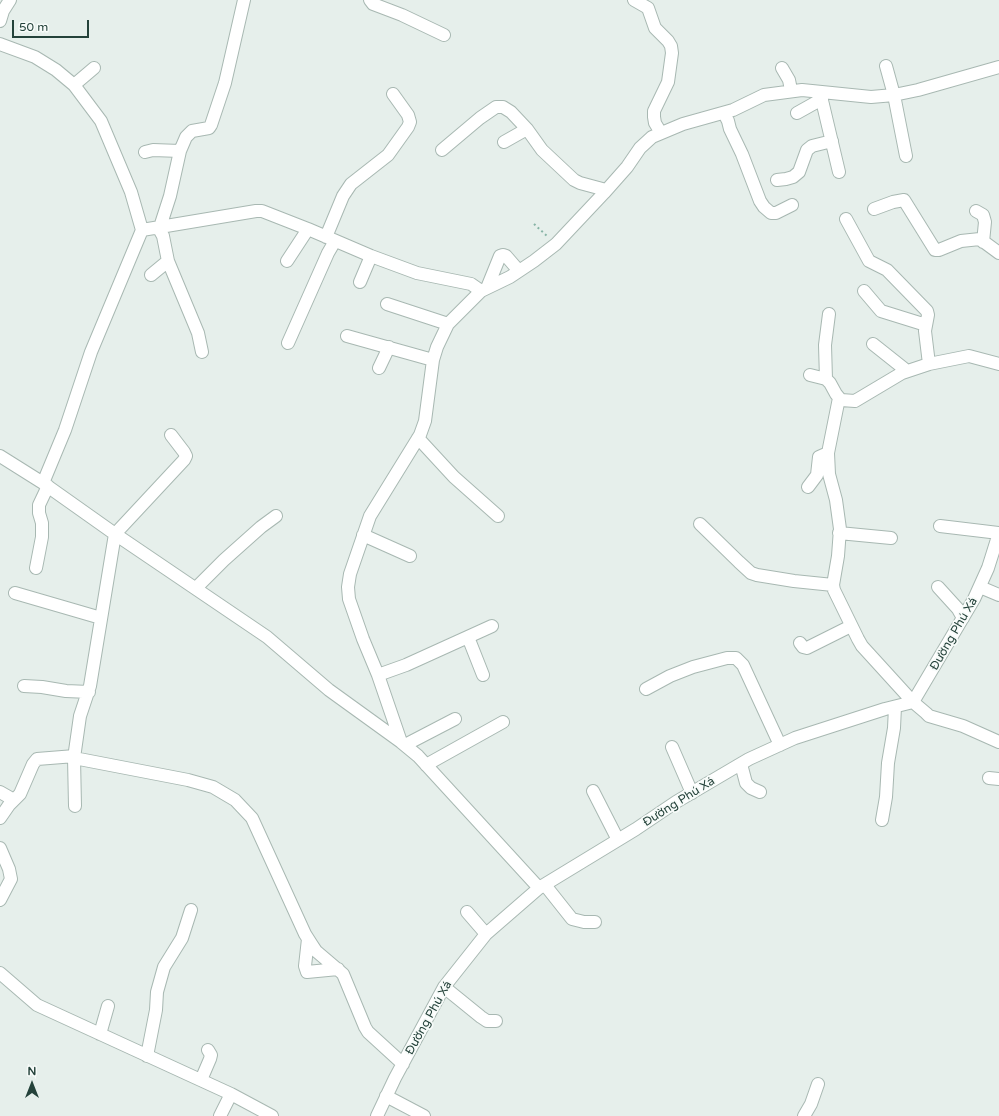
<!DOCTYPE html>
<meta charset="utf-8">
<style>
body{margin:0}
#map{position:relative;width:999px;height:1116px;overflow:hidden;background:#e6efeb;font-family:"Varela Round",sans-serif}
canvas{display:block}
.north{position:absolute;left:12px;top:1064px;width:40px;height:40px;-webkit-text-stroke:3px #f7fbf9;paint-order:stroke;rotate:0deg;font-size:11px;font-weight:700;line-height:16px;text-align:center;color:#24423a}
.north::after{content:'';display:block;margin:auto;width:14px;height:18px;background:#24423a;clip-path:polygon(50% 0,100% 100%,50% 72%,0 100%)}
.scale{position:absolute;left:12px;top:20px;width:77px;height:18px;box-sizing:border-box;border:2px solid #24423a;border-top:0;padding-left:5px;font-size:12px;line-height:14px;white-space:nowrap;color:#24423a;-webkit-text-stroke:3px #f7fbf9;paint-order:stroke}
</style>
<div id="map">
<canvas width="999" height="1116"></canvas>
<div class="north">N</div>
<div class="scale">50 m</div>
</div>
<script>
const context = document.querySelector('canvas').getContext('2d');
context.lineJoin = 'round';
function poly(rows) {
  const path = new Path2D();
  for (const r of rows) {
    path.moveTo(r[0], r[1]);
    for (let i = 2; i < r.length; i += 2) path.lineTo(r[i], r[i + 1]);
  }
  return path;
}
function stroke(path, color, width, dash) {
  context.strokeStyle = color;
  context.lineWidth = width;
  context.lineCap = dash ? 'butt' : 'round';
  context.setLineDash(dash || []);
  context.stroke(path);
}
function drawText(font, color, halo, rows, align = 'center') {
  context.font = font + ' "Varela Round",sans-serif';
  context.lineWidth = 3.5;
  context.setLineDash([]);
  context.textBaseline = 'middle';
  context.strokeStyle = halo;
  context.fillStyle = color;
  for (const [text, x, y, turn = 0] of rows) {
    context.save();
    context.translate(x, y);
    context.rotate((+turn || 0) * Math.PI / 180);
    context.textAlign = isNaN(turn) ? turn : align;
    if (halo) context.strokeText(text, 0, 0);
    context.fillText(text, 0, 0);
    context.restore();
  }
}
const minor = poly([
 [370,0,373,4,402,15,444,35],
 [634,0,648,8,655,28,668,41,671,46,672,53,668,82,654,111,654,117,655,123,661,133],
 [0,21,3,11,10,0],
 [0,44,35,57,56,70,74,85,101,121,131,192,142,230,91,352,65,430,43,483],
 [886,66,894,95,906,156],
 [782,68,789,80,791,90],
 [74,85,94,68],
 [820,92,839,172],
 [724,113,728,121,730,129,742,154,760,201,764,207,771,213,776,213,792,205],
 [797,113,822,99],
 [504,142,527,129],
 [442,150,480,118,496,107,503,107,511,112,527,129,542,150,574,180,580,183,606,190],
 [145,152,153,150,180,151],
 [777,180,786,179,793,177,799,172,807,150,812,146,832,141],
 [874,209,893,202,904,200,935,250,939,250,961,241,980,239,999,253],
 [976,211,983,215,985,222,983,242],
 [846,219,869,261,887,270,927,311,928,315,925,331,929,364],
 [158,227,163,236,168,261,198,333,202,352],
 [160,227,170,196,180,151,186,137,192,131,209,128,211,125,225,83,244,0],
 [142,230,256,211,262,211,308,229,371,256,417,273,471,284,481,291],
 [326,237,343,196,351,184,388,155,408,127,410,122,408,115,393,94],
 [287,261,308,229],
 [151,275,168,261],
 [360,282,371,256],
 [487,288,500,256,503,255,506,256,519,271],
 [864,291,881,311,926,325],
 [387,304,448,324],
 [347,336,433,360],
 [288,343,328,253,335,241],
 [873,344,907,371],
 [379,368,389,347],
 [810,375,826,379,830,383,836,394,841,400,855,401,902,373,929,364,969,356,999,364],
 [826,379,825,345,829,314],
 [839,398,828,453,829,474,836,500,840,529,838,556,833,585,834,590,858,639,862,646,913,702,926,713,929,716,963,726,999,742],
 [418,438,454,477,498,516],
 [0,456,43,483,115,534,267,637,329,690,401,742,418,756,539,888],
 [808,487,817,475,819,457,828,453],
 [700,524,739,562,751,573,757,575,794,581,833,585],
 [940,526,999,533],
 [839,533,891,538],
 [363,535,410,556],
 [36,568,42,537,42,523,39,513,39,505,48,486],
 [938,587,958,609,963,618],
 [980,587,999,595],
 [196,588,224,560,261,527,276,516],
 [15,593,101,618],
 [468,637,483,675],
 [800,643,803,647,807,648,851,626],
 [378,675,406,665,492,626],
 [24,686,42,687,66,691,89,692],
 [646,689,670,676,693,667,727,658,736,658,743,665,780,745],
 [401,742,378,675,363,639,349,599,348,587,350,574,370,516,420,435,425,421,433,360,437,347,448,324,481,291,510,277,534,261,556,244,604,193,627,167,640,148,652,137,683,124,733,110,764,95,802,90,871,97,894,95,918,90,999,67],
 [405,745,455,719],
 [672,747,692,793],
 [74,758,188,780,213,787,235,800,252,818,305,934,312,945,316,951,343,974,365,1027,368,1032,403,1064],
 [741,764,746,783,751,788,760,792],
 [426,765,503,722],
 [989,778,999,779],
 [593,791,618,840],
 [0,792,14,800],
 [75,806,74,758,80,716,90,686,115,534,184,460,186,456,184,452,171,435],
 [0,818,9,805,20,794,33,764,37,759,75,756],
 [882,820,886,797,888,763,894,728,895,707],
 [0,848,9,869,11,879,0,900],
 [545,885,572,919,584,922,595,922],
 [467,912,486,934],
 [308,939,305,966,307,972,338,969],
 [0,973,37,1005,231,1094,272,1116],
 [444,987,481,1017,487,1021,496,1021],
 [100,1034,108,1006],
 [147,1056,156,1010,157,992,164,967,182,938,191,910],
 [201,1080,210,1059,211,1055,208,1050],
 [386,1096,424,1116],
 [220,1116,231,1094],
 [377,1116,395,1078,444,987,486,934,539,888,636,829,676,802,749,759,795,738,885,709,913,702,974,599,988,568,999,533],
 [804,1116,811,1104,818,1084]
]);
stroke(minor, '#a8b8b2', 14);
stroke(poly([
 [534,224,547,236]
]), '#86b3a5', 2, [2, 3]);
stroke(minor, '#fff', 12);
drawText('12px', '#24423a', '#f7fbf9', [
 ["Đường Phú Xá",954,634,-60],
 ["Đường Phú Xá",679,802,-32],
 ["Đường Phú Xá",429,1018,-61]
]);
</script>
